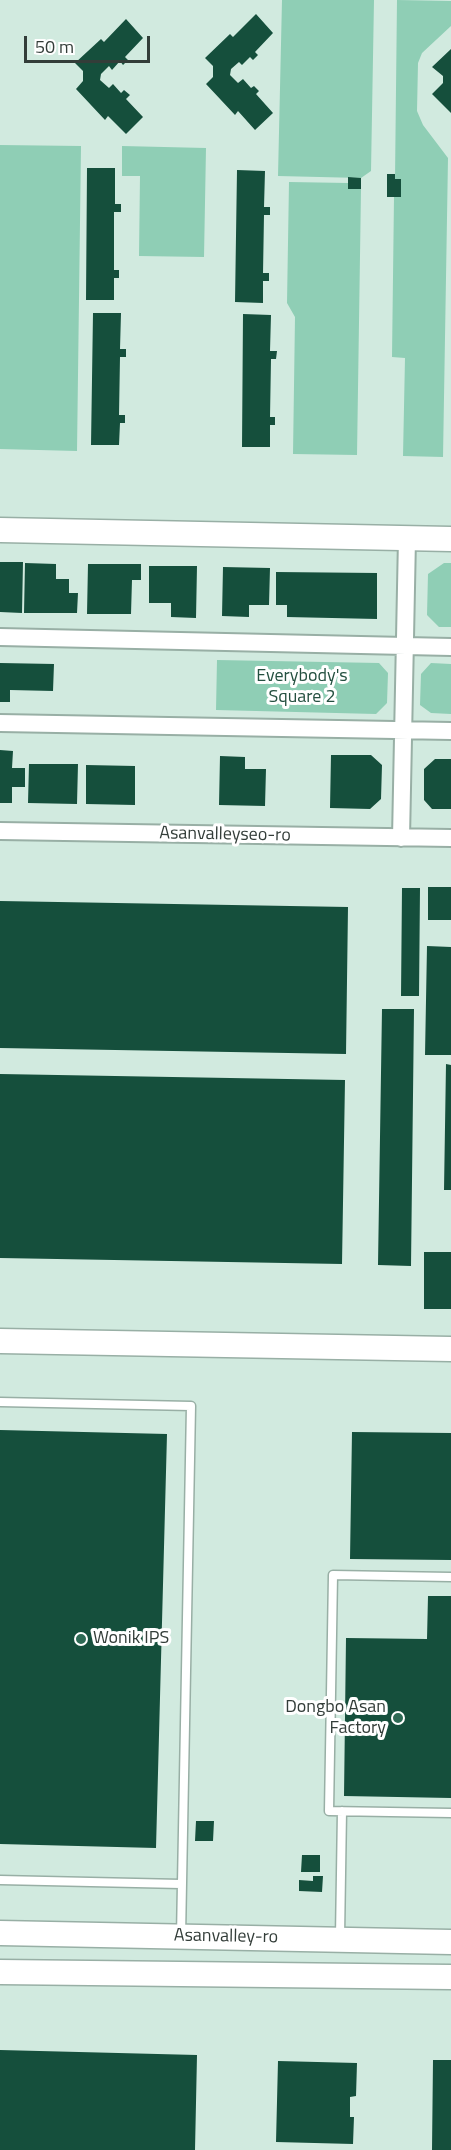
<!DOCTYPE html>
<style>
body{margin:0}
#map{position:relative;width:451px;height:2150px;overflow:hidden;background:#d1eadf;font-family:"Titillium Web",sans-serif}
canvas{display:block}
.scale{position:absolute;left:24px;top:36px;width:126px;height:27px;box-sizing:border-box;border:3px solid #333d39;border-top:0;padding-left:8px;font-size:18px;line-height:21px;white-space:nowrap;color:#333d39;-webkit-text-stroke:4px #fff;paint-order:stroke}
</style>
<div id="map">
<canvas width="451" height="2150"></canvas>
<div class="scale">50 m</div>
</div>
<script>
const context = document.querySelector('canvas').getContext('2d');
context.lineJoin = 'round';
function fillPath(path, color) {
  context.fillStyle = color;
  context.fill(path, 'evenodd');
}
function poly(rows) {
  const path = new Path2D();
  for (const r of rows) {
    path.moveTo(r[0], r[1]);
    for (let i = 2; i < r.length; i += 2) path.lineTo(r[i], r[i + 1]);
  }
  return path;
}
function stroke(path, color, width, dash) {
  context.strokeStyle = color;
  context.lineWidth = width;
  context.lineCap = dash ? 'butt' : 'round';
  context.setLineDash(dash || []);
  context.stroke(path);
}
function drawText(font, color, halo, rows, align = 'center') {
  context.font = font + ' "Titillium Web",sans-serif';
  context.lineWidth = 6;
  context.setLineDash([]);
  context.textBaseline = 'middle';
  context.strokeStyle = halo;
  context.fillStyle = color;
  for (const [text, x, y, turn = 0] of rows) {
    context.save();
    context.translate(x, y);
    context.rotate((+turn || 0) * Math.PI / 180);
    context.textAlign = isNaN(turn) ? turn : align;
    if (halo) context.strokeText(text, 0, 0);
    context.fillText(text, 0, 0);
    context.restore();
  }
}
fillPath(poly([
 [282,0,374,0,371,171,361,178,278,176],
 [397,0,451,1,451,26,422,53,418,63,417,111,423,125,448,158,443,457,403,456,405,358,392,357,394,197,401,197,401,179,395,179],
 [0,145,81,146,77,451,0,449],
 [122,146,206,148,204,257,139,256,140,176,122,176],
 [289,182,348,183,348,189,361,189,357,455,293,454,295,317,287,303],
 [444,563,451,563,451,627,439,627,427,615,428,574],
 [217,660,379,663,388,673,387,703,376,714,216,710],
 [431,663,451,664,451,714,431,713,420,705,421,674]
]), '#8fceb5');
fillPath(poly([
 [256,14,273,33,255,52,258,55,253,60,250,57,242,65,239,62,231,69,230,75,238,83,243,79,251,88,254,86,259,91,256,94,273,113,255,130,238,111,235,115,206,84,213,77,213,66,205,58,230,34,233,37],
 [126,19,143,38,125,57,128,60,123,65,120,61,112,70,109,66,101,74,100,80,109,88,113,84,121,93,124,90,130,95,126,99,143,117,126,134,108,116,105,120,76,89,83,81,83,71,75,63,101,39,104,42],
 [451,49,451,113,432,94,443,83,443,76,432,67],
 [87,168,115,168,115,204,121,204,121,212,114,212,114,270,119,270,119,278,114,278,114,300,86,300],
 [237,170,265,171,264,207,270,207,270,215,264,215,263,273,269,273,269,281,263,281,263,303,235,302],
 [387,174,395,174,395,179,401,179,401,197,387,197],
 [348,177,361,178,361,189,348,189],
 [93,313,121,313,120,349,126,349,126,357,120,357,119,415,125,415,125,423,120,423,119,445,91,445],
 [243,314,271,315,270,351,277,351,276,359,271,359,270,417,275,417,275,425,270,425,270,447,242,447],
 [0,562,23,562,22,613,0,612],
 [25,563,56,564,56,579,69,579,69,593,78,593,77,613,24,613],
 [88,564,141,564,141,580,132,580,131,614,87,614],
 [149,566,197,566,196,618,171,617,171,603,149,603],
 [223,567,270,568,269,605,249,605,249,617,222,616],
 [276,572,377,573,377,619,287,617,287,605,276,605],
 [0,663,54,664,53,691,10,690,10,702,0,702],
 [0,750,13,751,12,768,25,768,25,787,12,787,12,803,0,803],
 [331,755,371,755,382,765,381,799,370,809,330,808],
 [220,756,245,757,245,769,266,769,265,806,219,805],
 [435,759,451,759,451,809,432,809,424,800,424,769],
 [29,764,78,764,77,804,28,803],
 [86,765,135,766,135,805,86,804],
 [428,887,451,887,451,920,428,920],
 [402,888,420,888,419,996,401,996],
 [0,901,348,907,346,1054,0,1048],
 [427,946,451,947,451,1055,425,1055],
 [382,1009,414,1009,411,1266,378,1265],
 [446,1064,451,1065,451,1190,444,1190],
 [0,1074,345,1080,342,1264,0,1258],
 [424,1252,451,1252,451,1309,424,1309],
 [0,1430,167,1434,156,1848,0,1844],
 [352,1432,451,1433,451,1560,350,1559],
 [428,1596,451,1596,451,1798,344,1796,346,1638,427,1639],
 [196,1821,214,1821,213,1841,195,1841],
 [302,1855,320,1855,320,1872,301,1872],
 [313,1876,323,1876,322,1892,299,1891,299,1880,313,1881],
 [0,2050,197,2055,195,2150,0,2150],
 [433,2060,451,2060,451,2150,432,2150],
 [278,2061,357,2063,356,2096,350,2097,350,2117,354,2117,353,2144,276,2142]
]), '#154f3c');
const lane = poly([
 [0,1402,191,1406,181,1936],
 [451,1577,333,1575,329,1811,451,1813],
 [0,1880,181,1884],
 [340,1936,342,1811]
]);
const street = poly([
 [0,637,451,647],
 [0,723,451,731],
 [0,831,451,838],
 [401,838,407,538]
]);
const secondary = poly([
 [0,530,451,539],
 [0,1341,451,1349],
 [0,1933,451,1942],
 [0,1972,451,1977]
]);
stroke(lane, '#98afa5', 11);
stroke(street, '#98afa5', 20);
stroke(secondary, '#98afa5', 27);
stroke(lane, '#fff', 8);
stroke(street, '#fff', 16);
stroke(secondary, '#fff', 24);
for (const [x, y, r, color] of [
 [81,1639,6,"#2d6954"],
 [398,1718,6,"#2d6954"]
]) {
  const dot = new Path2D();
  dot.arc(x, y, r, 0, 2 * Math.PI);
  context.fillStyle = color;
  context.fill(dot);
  stroke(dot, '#fff', 2);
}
drawText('18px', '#245040', '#fff', [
 ["Everybody's",302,677],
 ["Square 2",302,698]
]);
drawText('18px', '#333d39', '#fff', [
 ["Asanvalleyseo-ro",225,835,1],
 ["Asanvalley-ro",226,1937,1]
]);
drawText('18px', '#333d39', '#fff', [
 ["Wonik IPS",93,1639],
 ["Dongbo Asan",386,1708,"right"],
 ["Factory",386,1729,"right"]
], 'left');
</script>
